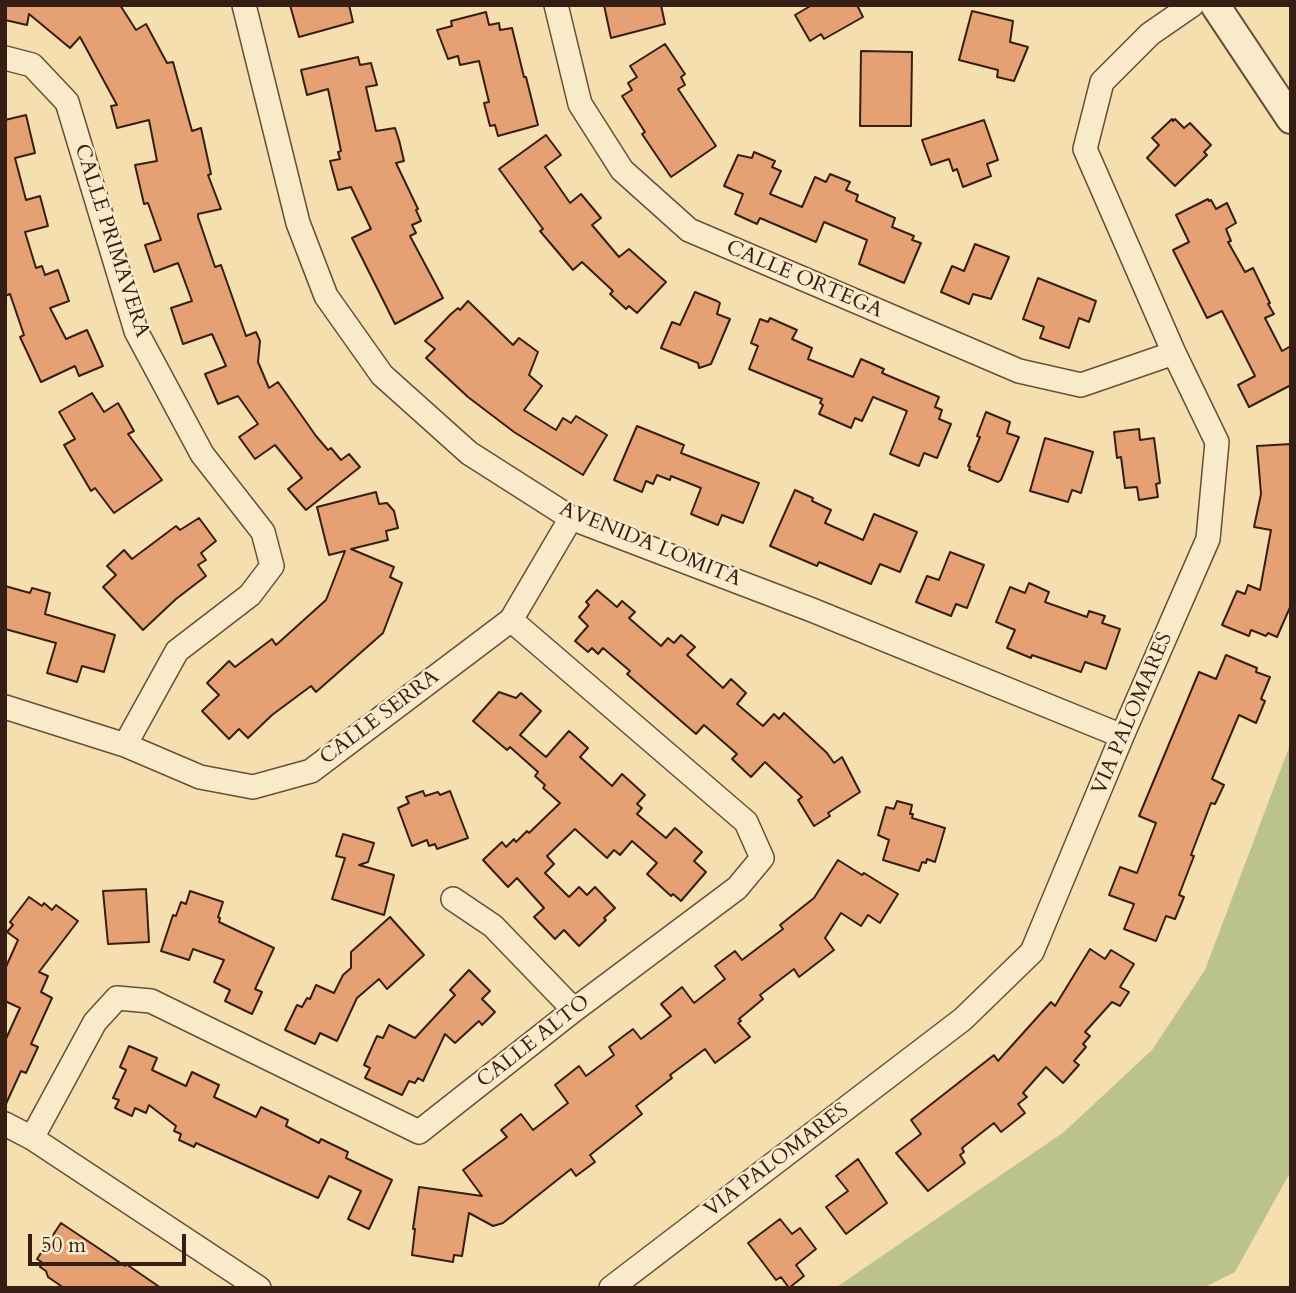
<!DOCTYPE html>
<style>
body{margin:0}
#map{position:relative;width:1296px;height:1293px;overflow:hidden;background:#f6dfae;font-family:Cardo,serif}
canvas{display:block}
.frame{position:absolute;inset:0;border:7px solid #371e14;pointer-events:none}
.scale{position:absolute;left:28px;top:1234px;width:158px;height:32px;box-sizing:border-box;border:4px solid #371e14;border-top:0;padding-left:9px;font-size:21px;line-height:24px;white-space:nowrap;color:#371e14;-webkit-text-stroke:5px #f9eaca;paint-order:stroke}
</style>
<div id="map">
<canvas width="1296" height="1293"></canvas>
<div class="frame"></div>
<div class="scale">50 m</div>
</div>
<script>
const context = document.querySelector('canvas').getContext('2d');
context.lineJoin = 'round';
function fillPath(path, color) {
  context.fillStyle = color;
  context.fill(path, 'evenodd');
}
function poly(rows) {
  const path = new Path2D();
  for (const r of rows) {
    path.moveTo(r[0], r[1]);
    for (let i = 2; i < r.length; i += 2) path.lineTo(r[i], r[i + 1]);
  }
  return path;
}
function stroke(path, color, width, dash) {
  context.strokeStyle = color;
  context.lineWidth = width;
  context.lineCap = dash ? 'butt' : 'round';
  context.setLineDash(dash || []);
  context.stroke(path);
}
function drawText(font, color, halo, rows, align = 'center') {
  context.font = font + ' Cardo,serif';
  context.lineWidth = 5;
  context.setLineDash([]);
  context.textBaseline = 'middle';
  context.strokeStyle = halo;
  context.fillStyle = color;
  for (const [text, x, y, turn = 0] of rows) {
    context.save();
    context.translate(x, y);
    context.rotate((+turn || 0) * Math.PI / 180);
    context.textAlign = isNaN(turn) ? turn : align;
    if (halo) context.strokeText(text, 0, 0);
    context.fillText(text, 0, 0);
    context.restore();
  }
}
fillPath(poly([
 [1291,742,1291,1171,1235,1272,1203,1288,835,1288,1064,1132,1152,1050,1205,970]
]), '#bbc28b');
const building = poly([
 [5,5,120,5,136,30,146,24,167,63,173,62,192,131,201,128,211,174,208,175,221,209,198,214,198,217,215,267,221,265,246,336,256,332,260,341,258,362,269,388,278,382,316,436,328,450,331,448,341,460,349,454,360,467,306,510,288,489,302,478,275,445,255,459,239,437,258,424,238,396,218,404,205,374,226,366,212,334,183,344,171,308,192,301,178,263,154,272,145,245,161,240,148,203,144,204,135,165,157,161,149,120,117,128,111,106,117,105,80,37,70,48,29,14,27,25,5,20,5,5],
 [290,5,349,5,353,22,299,37,290,5],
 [604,5,661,5,665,24,611,38,604,5],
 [812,5,857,5,863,17,824,39,821,34,810,41,795,15,812,5],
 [972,11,1013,21,1010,42,1028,47,1014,81,997,77,998,70,959,60,972,11],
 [486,12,489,25,499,23,500,30,512,28,524,77,526,77,538,125,498,136,495,125,490,126,484,103,489,102,479,61,460,65,458,56,448,59,437,30,452,26,451,21,486,12],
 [665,44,685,74,681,77,685,85,678,89,716,146,671,177,642,134,645,132,622,96,632,90,628,83,637,77,630,66,665,44],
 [861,51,912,52,911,126,860,126,861,51],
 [358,57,360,65,371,63,377,85,366,87,376,131,395,128,399,140,404,161,396,163,418,209,416,210,421,221,412,225,416,233,410,236,443,298,395,324,352,238,371,229,351,187,338,190,330,161,340,159,338,152,341,151,328,89,307,95,301,70,358,57],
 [26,115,35,153,15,158,26,200,40,196,48,226,25,232,36,268,42,266,45,275,58,270,69,301,50,308,66,339,87,330,103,366,79,376,75,366,41,382,20,337,24,335,10,294,5,296,5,120,26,115],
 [1172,119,1173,121,1175,119,1184,128,1190,123,1211,145,1204,152,1207,155,1175,186,1147,158,1159,145,1152,138,1172,119],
 [984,120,998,160,987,164,991,176,963,187,957,169,953,171,949,159,931,165,922,140,984,120],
 [546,135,561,155,545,167,570,203,581,194,601,218,592,225,619,257,629,249,666,282,637,313,629,306,626,309,610,294,613,291,582,262,573,270,540,231,543,229,499,169,546,135],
 [754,152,775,161,772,167,781,171,770,194,802,207,815,177,826,182,830,174,850,182,846,190,858,195,856,201,895,218,892,227,914,236,912,240,921,243,904,283,859,264,867,240,824,222,816,242,760,218,757,224,735,214,743,194,724,186,738,155,752,158,754,152],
 [1208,199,1209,201,1211,200,1216,209,1227,203,1236,223,1226,229,1231,241,1228,242,1245,272,1253,268,1270,303,1268,304,1274,314,1265,318,1282,351,1291,346,1291,385,1249,407,1238,385,1255,376,1222,311,1207,318,1173,250,1189,242,1176,215,1208,199],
 [975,244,1009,257,991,299,973,294,969,304,941,292,952,266,964,271,975,244],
 [1038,278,1096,301,1089,322,1079,318,1069,348,1040,338,1044,327,1023,319,1038,278],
 [695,292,717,301,720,303,717,314,730,319,711,364,699,368,698,363,661,348,672,322,680,325,695,292],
 [468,301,513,345,519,338,538,352,529,375,542,386,524,410,556,430,563,418,571,423,576,416,607,435,583,475,514,432,468,397,426,358,435,349,425,341,451,314,458,308,460,310,468,301],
 [770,318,797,330,792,339,812,348,808,359,853,377,861,359,884,369,882,373,939,397,935,407,942,410,939,419,951,424,937,458,924,453,919,466,890,454,907,411,873,397,862,421,855,418,851,428,819,414,823,405,820,403,822,399,749,369,758,346,751,343,760,319,768,322,770,318],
 [92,393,104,412,118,403,134,431,128,434,162,480,114,513,95,488,91,491,64,445,75,439,59,412,92,393],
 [986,412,1010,422,1007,433,1019,437,1001,480,998,482,969,470,970,467,968,466,980,437,977,436,986,412],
 [637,426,684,445,681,453,759,483,743,523,722,515,718,525,691,514,701,488,671,476,670,480,657,475,653,484,646,481,642,492,614,480,637,426],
 [1139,429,1140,440,1154,438,1160,483,1156,484,1158,497,1139,500,1137,487,1125,488,1121,457,1117,458,1114,432,1139,429],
 [1045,438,1093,452,1081,493,1072,490,1068,502,1030,491,1045,438],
 [1291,444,1291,605,1277,637,1268,633,1266,636,1251,630,1249,636,1222,625,1237,591,1245,594,1248,585,1260,590,1271,530,1254,527,1261,494,1257,446,1291,444],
 [795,490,813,498,812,501,831,510,825,523,863,540,874,514,917,532,900,572,880,564,871,584,819,562,817,566,770,546,795,490],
 [376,492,379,504,387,503,394,511,398,528,386,531,388,540,351,549,394,567,390,577,402,583,383,633,316,692,311,686,272,715,248,738,239,729,229,739,202,711,219,695,207,683,229,661,235,667,272,639,276,645,326,600,345,551,329,555,317,507,376,492],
 [199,518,216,541,201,553,206,560,198,565,206,576,176,599,143,630,103,587,116,575,107,566,124,550,132,559,176,526,180,530,199,518],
 [950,552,984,565,967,608,956,604,951,616,916,602,927,576,939,580,950,552],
 [1029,583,1049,592,1045,602,1087,617,1089,611,1105,616,1102,623,1120,629,1106,669,1085,662,1081,672,1032,655,1031,658,1007,648,1015,630,996,622,1010,587,1025,593,1029,583],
 [5,586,30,593,32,588,50,593,45,614,115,635,104,672,82,666,77,682,47,673,56,643,5,629,5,586],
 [597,590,617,607,622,601,635,612,629,618,661,646,668,638,674,643,681,635,695,647,687,655,723,688,731,679,746,693,737,704,763,726,774,714,779,719,784,713,827,753,834,763,842,757,860,792,828,813,830,816,814,826,798,800,802,797,765,762,751,777,732,759,737,754,704,725,696,734,627,674,630,671,603,648,598,654,592,648,588,652,575,641,588,626,579,617,589,605,586,602,597,590],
 [1226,655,1257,668,1256,672,1270,677,1261,699,1265,701,1256,723,1239,715,1212,779,1224,785,1215,804,1211,803,1191,855,1194,856,1179,895,1184,897,1175,919,1166,916,1156,941,1124,929,1134,904,1109,895,1120,867,1137,873,1156,823,1139,816,1199,672,1216,679,1226,655],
 [499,692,516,698,521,693,541,711,520,735,546,757,569,731,588,748,580,757,612,786,622,774,645,795,637,804,642,808,637,814,666,838,675,828,702,852,694,861,706,872,681,901,673,894,671,896,647,874,657,863,632,841,620,855,614,850,607,858,575,829,547,856,554,864,545,873,569,897,579,887,587,895,595,887,615,908,604,918,606,920,579,946,564,930,555,939,534,917,544,908,517,878,508,887,483,860,502,842,506,847,514,839,516,842,527,831,529,833,560,803,543,788,545,785,535,776,538,772,510,747,507,750,473,721,499,692],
 [423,791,425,796,438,792,440,795,450,791,468,838,437,849,435,844,429,846,427,840,412,846,398,808,409,803,406,797,423,791],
 [897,801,912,805,910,814,913,814,912,818,945,828,935,862,927,859,926,863,922,862,919,871,883,860,889,840,878,835,886,807,894,809,897,801],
 [343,834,374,843,368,862,359,865,394,875,384,915,332,899,345,858,336,856,343,834],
 [838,860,862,875,864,873,898,894,880,923,868,915,861,926,841,913,825,938,834,950,799,977,794,969,760,995,763,999,739,1019,741,1021,738,1023,750,1037,715,1063,705,1049,670,1075,672,1078,636,1106,642,1114,590,1155,595,1162,576,1176,571,1169,503,1223,493,1226,469,1213,462,1256,454,1255,453,1262,412,1255,415,1229,413,1229,419,1187,482,1196,463,1170,507,1137,501,1130,521,1114,533,1130,568,1103,555,1085,579,1066,586,1076,614,1055,609,1047,633,1029,641,1039,671,1016,661,1004,682,987,694,1003,725,979,715,966,735,951,742,960,783,929,780,925,814,898,838,860],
 [146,889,149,942,108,944,103,891,146,889],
 [190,891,223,902,218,917,220,918,219,922,274,948,255,989,262,992,252,1014,225,1001,230,990,214,982,224,960,193,949,189,960,161,951,173,915,176,916,181,902,186,904,190,891],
 [29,897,42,906,44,903,52,910,56,905,78,921,39,972,48,976,41,992,52,998,31,1044,38,1047,26,1073,21,1071,5,1106,5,1041,20,1008,5,1001,5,969,18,940,7,932,13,925,10,922,29,897],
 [390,917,424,955,387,989,379,979,357,998,337,1041,320,1033,315,1044,285,1030,297,1005,302,1007,307,998,310,999,316,985,334,993,343,975,351,968,351,952,390,917],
 [1090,949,1105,959,1111,950,1134,964,1120,987,1129,992,1120,1006,1112,1002,1085,1032,1090,1036,1083,1044,1086,1047,1074,1061,1079,1065,1063,1083,1046,1067,1023,1093,1027,1097,1018,1104,1025,1113,1001,1132,994,1123,962,1148,964,1152,960,1155,965,1163,928,1191,896,1153,921,1134,911,1120,994,1055,998,1061,1051,1002,1055,1006,1090,949],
 [469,970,490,991,482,999,495,1012,482,1025,479,1021,455,1043,445,1034,423,1081,418,1078,415,1083,409,1081,402,1095,365,1078,370,1068,364,1065,377,1036,383,1038,389,1025,415,1038,455,995,450,990,469,970],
 [129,1046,157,1058,152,1070,186,1086,192,1072,219,1085,214,1097,256,1117,261,1107,288,1120,286,1126,319,1143,321,1139,348,1152,346,1158,392,1180,369,1229,348,1219,361,1191,329,1176,318,1198,196,1143,194,1147,179,1140,181,1134,174,1131,176,1126,149,1105,146,1113,135,1108,132,1116,115,1108,119,1100,113,1098,126,1070,120,1067,129,1046],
 [858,1159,887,1203,846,1234,826,1207,848,1191,836,1176,858,1159],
 [780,1219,792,1234,800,1228,816,1249,796,1265,804,1276,789,1288,781,1277,776,1280,748,1243,780,1219],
 [61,1223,125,1266,126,1264,161,1288,64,1288,48,1277,46,1271,40,1267,43,1263,37,1259,61,1223]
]);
fillPath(building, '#e5a074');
stroke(building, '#371e14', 2);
const minor = poly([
 [244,5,298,223,326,296,382,375,469,453,571,518,812,610,1122,736],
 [556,5,580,104,622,170,689,230,1019,371,1081,385,1174,353],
 [5,58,32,65,67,102,136,331,202,454,263,532,272,566,250,595,177,651,125,745],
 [5,707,125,745,200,777,253,787,311,771,511,620,571,518],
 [453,899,493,926,574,1010],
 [5,1124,32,1138,259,1288],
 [32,1138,95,1022,117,998,151,1001,419,1132,574,1010,737,888,762,858,746,822,511,620],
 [611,1288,963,1019,1032,952,1122,736,1208,539,1217,442,1174,353,1085,149,1102,82,1150,34,1192,5]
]);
const tertiary = poly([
 [1215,5,1291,119]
]);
stroke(minor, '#674e3a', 26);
stroke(tertiary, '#674e3a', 32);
stroke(minor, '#f9eaca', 23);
stroke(tertiary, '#f9eaca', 28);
drawText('21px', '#371e14', '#f9eaca', [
 ["CALLE PRIMAVERA",111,241,72],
 ["CALLE ORTEGA",804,280,23],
 ["AVENIDA LOMITA",650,545,22],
 ["VIA PALOMARES",1133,714,-67],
 ["CALLE SERRA",380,718,-37],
 ["CALLE ALTO",534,1042,-38],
 ["VIA PALOMARES",777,1161,-37]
]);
</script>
